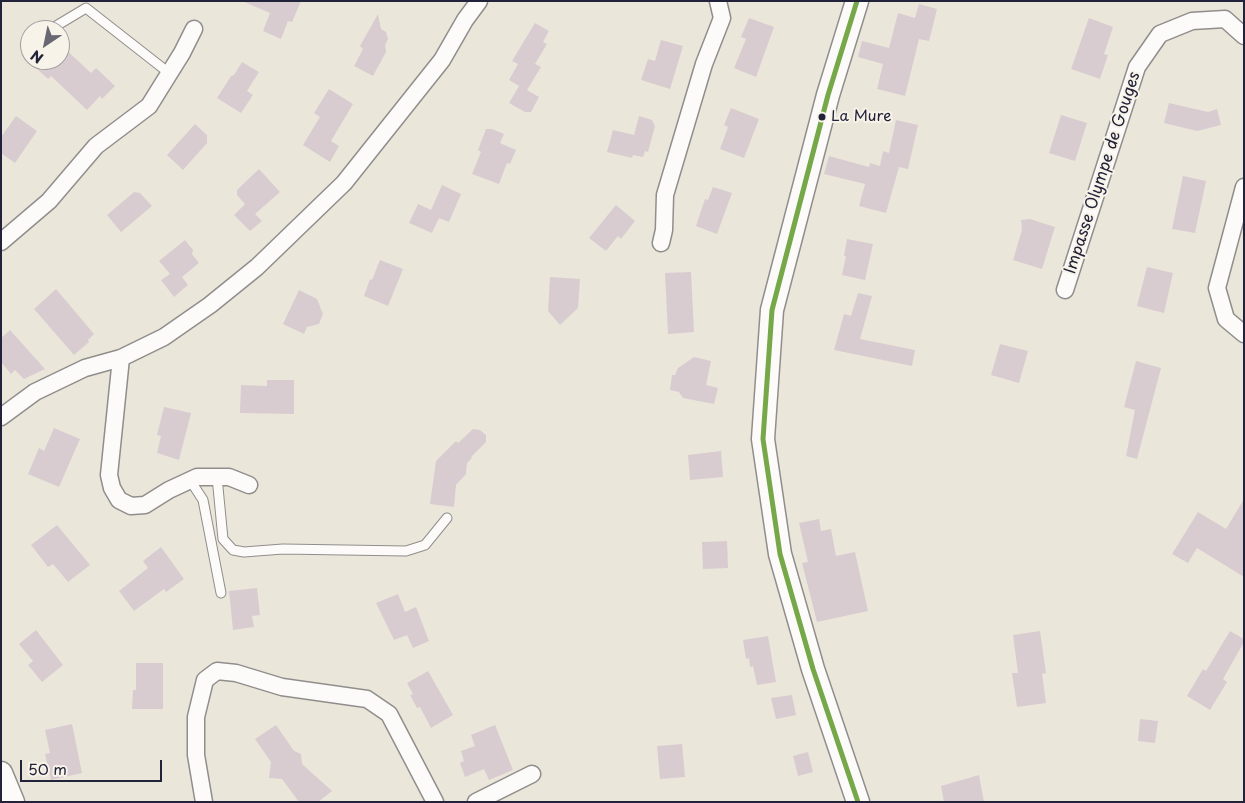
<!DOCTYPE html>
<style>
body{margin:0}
#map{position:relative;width:1245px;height:803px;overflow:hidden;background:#ebe6da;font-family:"Playpen Sans",sans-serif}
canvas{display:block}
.frame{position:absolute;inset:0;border:2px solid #22223b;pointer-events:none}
.north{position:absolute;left:20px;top:20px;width:50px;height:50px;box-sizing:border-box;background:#f7f3e8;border:1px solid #a29fa3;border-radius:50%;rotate:214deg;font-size:14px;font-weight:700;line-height:20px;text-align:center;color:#22223b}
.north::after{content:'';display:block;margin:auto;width:18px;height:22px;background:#686773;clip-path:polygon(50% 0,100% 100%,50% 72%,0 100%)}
.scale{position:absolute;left:20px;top:760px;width:142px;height:22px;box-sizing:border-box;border:2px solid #22223b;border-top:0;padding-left:6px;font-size:15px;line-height:18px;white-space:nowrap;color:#22223b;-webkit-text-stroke:4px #f7f3e8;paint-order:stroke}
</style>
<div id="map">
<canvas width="1245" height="803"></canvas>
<div class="frame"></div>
<div class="north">N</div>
<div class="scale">50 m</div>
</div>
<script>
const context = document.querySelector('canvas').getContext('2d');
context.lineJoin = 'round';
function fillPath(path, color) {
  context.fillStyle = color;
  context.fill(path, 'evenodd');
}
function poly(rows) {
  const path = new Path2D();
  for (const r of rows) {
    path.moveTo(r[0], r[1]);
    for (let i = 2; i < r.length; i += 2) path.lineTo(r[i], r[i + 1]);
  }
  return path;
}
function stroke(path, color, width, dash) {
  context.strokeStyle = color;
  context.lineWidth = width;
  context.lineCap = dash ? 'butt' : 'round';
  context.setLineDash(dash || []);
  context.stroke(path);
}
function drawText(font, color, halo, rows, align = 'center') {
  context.font = font + ' "Playpen Sans",sans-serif';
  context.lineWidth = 4;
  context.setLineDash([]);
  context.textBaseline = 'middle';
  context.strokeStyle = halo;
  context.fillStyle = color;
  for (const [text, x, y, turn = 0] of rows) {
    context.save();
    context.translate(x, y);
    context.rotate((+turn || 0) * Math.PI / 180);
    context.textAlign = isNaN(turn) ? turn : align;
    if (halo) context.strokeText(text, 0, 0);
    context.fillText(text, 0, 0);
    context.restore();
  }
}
fillPath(poly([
 [242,1,301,1,292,22,288,21,281,39,263,31,270,13],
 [919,4,937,9,929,41,919,39,905,96,877,89,883,64,858,57,862,41,889,48,898,13,915,18],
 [378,14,381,29,386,32,388,39,385,45,386,52,373,76,354,66,363,49,360,46],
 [749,18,774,27,756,77,734,68,746,39,741,37],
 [1089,18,1113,27,1104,54,1108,55,1100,79,1071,69],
 [535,23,549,31,543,42,547,44,535,64,541,67,527,90,539,97,531,112,525,112,509,103,519,86,521,87,509,80,518,64,512,61],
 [661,40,683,46,670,89,641,80,648,59,655,61],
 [60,44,91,73,96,68,115,86,102,99,100,96,87,110,51,76,48,79,27,60,60,60],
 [242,62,259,72,247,91,253,95,241,113,217,98,231,76,234,75],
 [329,89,353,104,331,141,339,146,330,162,303,145,320,117,314,113],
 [1169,103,1208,112,1217,109,1221,125,1197,131,1164,123],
 [731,108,759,119,744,158,720,149,728,127,724,125],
 [1061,115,1087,123,1075,161,1049,153],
 [16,116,37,131,15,163,1,153,1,137],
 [639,116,652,120,655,126,648,152,645,151,643,157,633,155,632,158,607,152,613,130,634,135],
 [896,120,918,125,908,169,899,167,886,213,859,206,865,184,824,174,829,156,869,167,870,163,880,166,883,151,889,153],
 [195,124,207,135,207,143,183,170,167,155],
 [486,129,492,129,504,134,500,143,516,150,510,164,507,163,499,184,472,174,481,152,478,150],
 [259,169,280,192,255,214,262,221,250,231,234,215,245,204,237,195,237,190],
 [1183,176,1206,181,1195,233,1172,229],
 [442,185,461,194,449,222,439,218,432,233,409,223,418,204,431,210],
 [713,187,732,193,717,234,696,226,705,199,708,200],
 [134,192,140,193,152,206,121,232,107,215],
 [616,205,635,221,621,239,618,236,606,251,589,238],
 [1030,219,1055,227,1042,269,1013,260,1022,230,1021,220],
 [847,239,873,244,865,280,842,275,846,256,844,256],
 [185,240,193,250,192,254,199,263,182,277,188,285,174,297,161,280,170,274,159,261],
 [380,260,403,269,388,306,364,296,370,279,372,280],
 [1147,267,1173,273,1164,313,1137,306],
 [691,272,694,332,668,334,665,273],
 [550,277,580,279,578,308,560,325,548,311],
 [56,289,94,334,88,340,89,342,74,355,34,309],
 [299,290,317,299,323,314,319,324,307,327,304,334,283,324],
 [858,293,872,296,860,339,915,350,912,366,834,350,844,314,851,316],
 [10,330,45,369,24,379,15,370,11,374,1,362,1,338],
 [1000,344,1028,351,1019,383,991,375],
 [694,357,711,361,706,385,718,388,714,404,683,398,679,392,670,390,672,375,675,375,678,368],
 [1136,361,1161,368,1137,459,1126,456,1135,410,1124,407],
 [267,380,294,380,294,414,240,413,241,385,267,386],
 [164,407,191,413,179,460,157,453,161,436,157,435],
 [54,428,80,439,59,487,28,474,39,448,44,451],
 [473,429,480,430,486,435,486,442,471,457,472,458,467,463,466,474,456,485,454,507,430,504,436,461,456,441,458,443],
 [721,451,723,477,690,480,688,455],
 [1244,499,1244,577,1197,548,1188,563,1172,554,1198,512,1226,529],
 [819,519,821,531,831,529,836,556,855,552,868,611,817,622,802,563,808,562,799,523],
 [57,525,90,565,68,582,53,564,48,567,31,545],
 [727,541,728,568,703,569,702,542],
 [161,547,184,579,166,592,164,589,134,611,119,591,148,568,143,561],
 [257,588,260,615,252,616,254,627,233,630,229,591],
 [398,594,405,612,416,607,429,641,413,648,407,635,394,640,376,603],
 [36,630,63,665,42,682,28,665,33,661,19,644],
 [1040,631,1046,673,1042,674,1046,703,1017,707,1012,673,1018,673,1013,635],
 [1230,631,1244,639,1244,642,1223,679,1227,682,1210,710,1187,696,1203,669,1206,671],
 [768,636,776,682,757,685,753,666,750,667,749,658,746,659,743,640],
 [136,663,163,663,163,709,132,709,133,690,136,690],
 [428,671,453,715,431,728,420,707,417,708,410,695,413,694,407,683],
 [792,695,796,715,776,719,771,698],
 [1140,719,1158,721,1155,743,1138,741],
 [72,724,82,773,51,780,45,754,50,753,45,730],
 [276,725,294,751,301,754,302,764,332,791,318,802,299,802,282,779,269,778,271,762,255,739],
 [495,725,513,770,489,780,484,769,465,777,460,763,464,761,461,751,475,746,471,735],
 [682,744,685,777,660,779,657,746],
 [808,752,813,772,798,776,793,756],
 [979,775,984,802,944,802,941,786]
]), '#d8ccd1');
const lane = poly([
 [56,26,86,8,169,73],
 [217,477,223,539,233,550,244,552,283,549,406,551,425,545,447,518],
 [190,480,203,500,221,593]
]);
const street = poly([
 [1244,187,1217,288,1226,319,1244,334],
 [1,242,49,201,96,146,149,106,182,53,194,29],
 [661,243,664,230,665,195,704,64,722,18,718,1],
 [1065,290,1137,67,1160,34,1192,21,1225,19,1244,36],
 [121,358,109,475,112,488,119,500,131,506,145,505,169,490,197,477,229,477,249,485],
 [1,417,35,392,85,368,121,358,164,337,210,305,257,267,344,183,442,60,465,20,479,1],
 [204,802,196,755,196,717,205,680,217,671,236,673,282,687,367,699,389,714,435,802],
 [476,802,532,774]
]);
const secondary = poly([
 [857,1,828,95,772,310,763,439,780,554,813,669,858,802],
 [1,773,13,802]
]);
stroke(lane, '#908e8c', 11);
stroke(street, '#908e8c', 19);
stroke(secondary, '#908e8c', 25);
stroke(lane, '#fcfbf9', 9);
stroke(street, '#fcfbf9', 16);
stroke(secondary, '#fcfbf9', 22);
stroke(poly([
 [857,1,828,95,772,310,763,439,780,554,813,669,858,802]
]), '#76a749', 5);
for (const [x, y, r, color] of [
 [822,117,4.5,"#22223b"]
]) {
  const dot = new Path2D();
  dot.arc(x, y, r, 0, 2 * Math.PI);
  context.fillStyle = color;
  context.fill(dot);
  stroke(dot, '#f7f3e8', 2);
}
drawText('15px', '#22223b', '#f7f3e8', [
 ["La Mure",831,117]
], 'left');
drawText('16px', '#22223b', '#f7f3e8', [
 ["Impasse Olympe de Gouges",1103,173,-72]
]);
</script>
